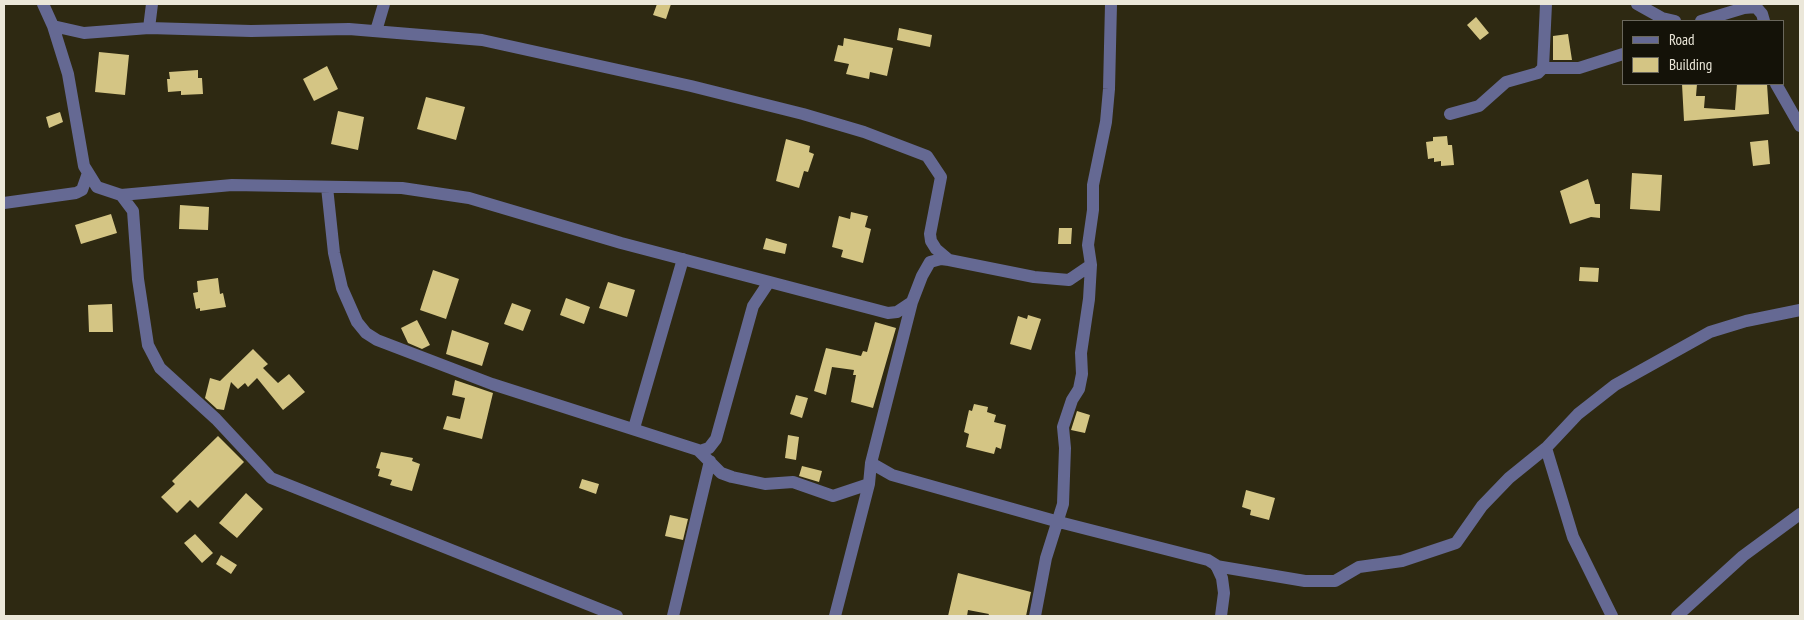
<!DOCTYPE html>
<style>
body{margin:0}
#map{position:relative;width:1804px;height:620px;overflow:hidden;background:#2e2912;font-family:"PT Sans Narrow",sans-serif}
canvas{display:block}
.frame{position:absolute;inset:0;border:5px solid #ebe7d9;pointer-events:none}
.legend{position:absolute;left:1622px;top:20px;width:162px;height:65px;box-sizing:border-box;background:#141208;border:1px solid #6a675c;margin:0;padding:6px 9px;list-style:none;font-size:15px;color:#ebe7d9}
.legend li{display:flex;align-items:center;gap:10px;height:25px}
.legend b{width:25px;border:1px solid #6a675c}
</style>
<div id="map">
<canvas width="1804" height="620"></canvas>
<div class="frame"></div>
<ul class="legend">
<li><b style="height:6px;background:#656993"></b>Road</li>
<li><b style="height:14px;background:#d4c584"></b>Building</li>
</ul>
</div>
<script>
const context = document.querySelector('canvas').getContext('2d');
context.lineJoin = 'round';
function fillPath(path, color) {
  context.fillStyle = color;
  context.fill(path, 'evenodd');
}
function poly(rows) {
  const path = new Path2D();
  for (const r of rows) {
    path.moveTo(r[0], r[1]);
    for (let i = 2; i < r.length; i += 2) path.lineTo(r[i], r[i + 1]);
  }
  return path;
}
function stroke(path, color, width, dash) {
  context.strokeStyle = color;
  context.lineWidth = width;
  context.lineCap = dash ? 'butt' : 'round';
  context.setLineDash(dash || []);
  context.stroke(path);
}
fillPath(poly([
 [657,4,671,4,666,19,653,15],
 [1476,17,1489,33,1480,40,1467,25],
 [899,28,932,35,930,47,897,40],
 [1568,34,1572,60,1553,60,1553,36],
 [844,38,893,48,887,76,870,72,869,79,846,74,849,64,834,61,838,45,843,46],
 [99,52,129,55,125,95,95,92],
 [327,66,338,89,314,101,303,79],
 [198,70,198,78,202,78,203,94,181,95,181,91,168,92,167,79,170,79,169,72],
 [1682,84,1697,84,1696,96,1705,96,1704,108,1735,110,1737,84,1767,84,1769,114,1684,121],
 [426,97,465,107,456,140,417,129],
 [338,111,364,117,358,150,331,144],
 [60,112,63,122,49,128,46,117],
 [1447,136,1448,145,1452,145,1454,165,1441,166,1441,161,1434,162,1434,158,1428,159,1426,142,1433,141,1433,137],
 [786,139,810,146,809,152,814,154,808,172,804,171,799,188,776,181],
 [1768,140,1770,164,1753,166,1750,142],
 [1632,173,1662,175,1660,211,1630,209],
 [1588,179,1595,204,1600,204,1600,218,1591,217,1570,224,1560,191],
 [180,205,209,207,208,230,179,229],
 [851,212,868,216,865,227,871,229,863,263,841,257,843,250,832,247,839,216,850,219],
 [111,214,117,233,81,244,75,225],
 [1059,228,1072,228,1071,244,1058,244],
 [766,238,787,244,785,254,763,249],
 [1580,267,1599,268,1598,282,1579,281],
 [433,270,459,279,446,319,420,310],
 [218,278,220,294,223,293,226,307,200,311,200,308,196,309,193,293,198,292,197,281],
 [608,282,635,290,627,317,599,308],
 [566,298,590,307,584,324,560,315],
 [512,303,531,310,523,331,504,324],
 [112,304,113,332,89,332,88,305],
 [1028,315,1041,319,1031,350,1010,344,1018,316,1027,319],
 [417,320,430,345,422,349,408,343,401,328],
 [875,322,896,328,873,408,851,402,856,375,853,375,854,370,832,367,826,395,814,391,826,348,861,356,863,351,867,352],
 [452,330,489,343,482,366,446,354],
 [253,349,268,364,263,368,278,383,289,374,305,392,283,410,257,378,248,387,245,383,238,389,231,382,224,410,217,409,205,398,210,378,220,381],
 [455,380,493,393,482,439,443,429,447,416,460,419,465,398,452,395],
 [796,395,808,398,802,418,790,414],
 [974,404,988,407,987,412,996,415,994,422,1006,425,1001,449,996,447,994,454,966,447,969,434,964,432,969,410,972,411],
 [1077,411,1090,415,1085,433,1071,430],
 [788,435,799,437,796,460,785,458],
 [218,436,244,462,198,508,190,500,177,513,161,497,175,484,172,481],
 [381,452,413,458,412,461,420,464,412,491,390,485,392,480,378,476,380,469,376,468],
 [802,466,822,471,819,482,799,476],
 [582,479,599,484,596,494,579,488],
 [1246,490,1275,498,1269,520,1250,515,1251,510,1242,507],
 [246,493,263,509,237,538,219,523],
 [670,515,688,519,683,540,665,536],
 [195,534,213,553,202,563,184,543],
 [221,555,237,565,231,574,216,564],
 [958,573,1031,592,1026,616,988,616,989,614,968,610,967,616,948,616]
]), '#d4c584');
stroke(poly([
 [43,4,53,26,68,74,84,166,97,187,121,195,232,185,402,188,469,198,621,243,888,313,897,312,912,302],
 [1637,4,1662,18,1675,21],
 [1701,21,1744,8,1756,7,1762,14,1764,21],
 [53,26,84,33,149,28,251,31,349,29,482,40,691,86,803,114,864,132,927,156,941,177,930,234,931,241,936,249,949,260],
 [149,28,152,4],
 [376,31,384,4],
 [1543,68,1579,68,1623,54],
 [1776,84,1800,126],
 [1450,114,1479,106,1506,82,1538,73,1543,68,1546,4],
 [327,187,334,253,342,288,357,322,366,333,377,340,492,384,698,450,721,473,732,477,765,484,793,482,833,496,869,484],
 [121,195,133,211,138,279,148,345,160,368,216,419,271,478,617,616],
 [4,203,76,193,82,190,88,173],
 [634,428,683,259],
 [1546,448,1573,537,1612,616],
 [700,451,709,448,716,439,753,306,769,282],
 [871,463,892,475,1059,522,1208,560,1216,565,1222,578,1224,593,1221,616],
 [1216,566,1305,581,1335,581,1359,567,1402,561,1456,543,1482,506,1509,478,1546,448,1578,414,1615,385,1710,332,1746,321,1800,310],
 [673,616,710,461],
 [835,616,869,484,871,463,912,302,922,276,930,262,941,259,949,260,1034,277,1069,280,1091,265,1088,245,1093,210,1093,185,1106,122,1109,89,1111,4],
 [1035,616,1046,558,1063,504,1065,448,1063,427,1072,400,1079,389,1082,374,1081,353,1089,299,1091,265],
 [1677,616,1743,556,1800,514]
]), '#656993', 12);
</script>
